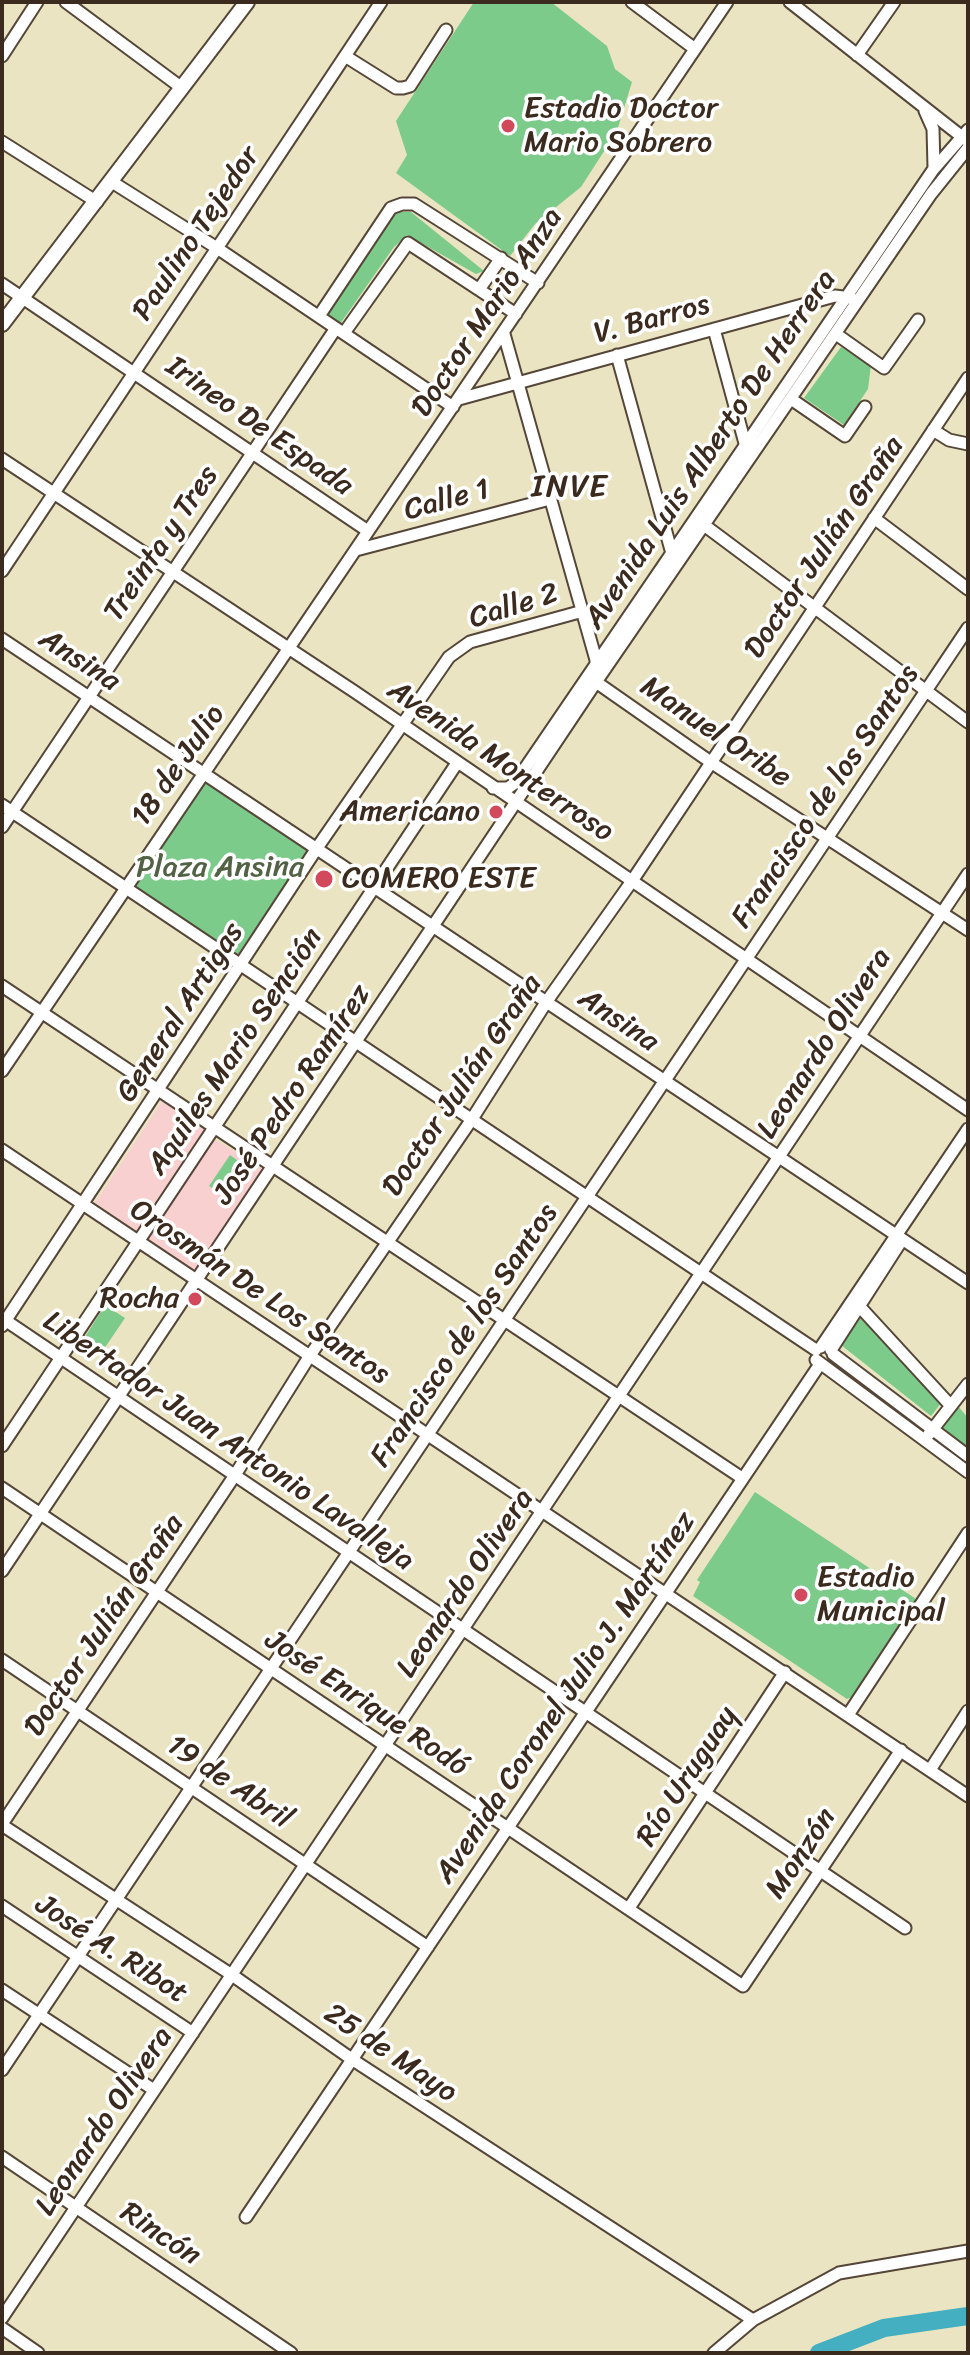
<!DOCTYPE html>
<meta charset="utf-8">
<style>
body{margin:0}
#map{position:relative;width:970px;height:2355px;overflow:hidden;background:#eae4c3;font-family:Sriracha,sans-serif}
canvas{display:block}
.frame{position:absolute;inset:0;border:4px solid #3b2a1e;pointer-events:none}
</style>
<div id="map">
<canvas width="970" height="2355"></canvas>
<div class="frame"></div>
</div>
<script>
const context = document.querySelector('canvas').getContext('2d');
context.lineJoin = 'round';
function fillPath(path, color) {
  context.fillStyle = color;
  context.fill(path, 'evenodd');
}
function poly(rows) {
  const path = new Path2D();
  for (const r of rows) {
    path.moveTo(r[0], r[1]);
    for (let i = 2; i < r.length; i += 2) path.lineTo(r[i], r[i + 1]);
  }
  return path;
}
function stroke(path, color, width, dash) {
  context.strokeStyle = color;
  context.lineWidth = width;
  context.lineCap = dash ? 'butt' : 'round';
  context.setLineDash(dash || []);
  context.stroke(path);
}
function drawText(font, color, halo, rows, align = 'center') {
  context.font = font + ' Sriracha,sans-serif';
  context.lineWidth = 7;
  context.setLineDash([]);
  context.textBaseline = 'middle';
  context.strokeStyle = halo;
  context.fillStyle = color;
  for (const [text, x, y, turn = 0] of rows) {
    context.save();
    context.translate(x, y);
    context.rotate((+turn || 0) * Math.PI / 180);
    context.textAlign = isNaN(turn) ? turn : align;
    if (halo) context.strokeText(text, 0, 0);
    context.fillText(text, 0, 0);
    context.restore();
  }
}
fillPath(poly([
 [163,1100,208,1130,139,1233,95,1203],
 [214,1139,260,1166,262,1172,197,1270,193,1270,149,1240,149,1235]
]), '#f7d0cf');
fillPath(poly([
 [474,2,551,2,607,46,615,69,632,82,617,131,581,187,535,224,510,256,396,173,407,155,396,121],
 [399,212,411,212,484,271,476,274,407,235,394,247,340,324,327,314,391,218],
 [841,347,871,365,868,389,844,425,804,398],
 [203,781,308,851,238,955,131,886],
 [230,1155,251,1170,231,1201,209,1186],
 [105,1305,125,1318,104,1349,85,1337],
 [860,1318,942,1402,931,1416,841,1345],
 [958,1406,968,1418,968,1449,942,1427],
 [755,1492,916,1599,852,1697,847,1699,693,1596,700,1582,697,1580]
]), '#7ccb8b');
stroke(poly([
 [819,2353,884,2328,968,2316]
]), '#43afc1', 18);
const minor = poly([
 [66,2,182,88],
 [632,2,695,49],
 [790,2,966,140],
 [857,55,894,2],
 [2,56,37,2],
 [345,56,396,88,403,88,410,86,446,30],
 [925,111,933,129,934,167],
 [2,142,97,202],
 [112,182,217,248,453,407],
 [2,284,368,531],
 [480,288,501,258],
 [319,316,391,208,402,204,414,204,538,283],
 [714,329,746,447],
 [344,333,408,243,516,314],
 [504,334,596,660,596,682,712,763,968,930],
 [836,334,884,368,918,320],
 [617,355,671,550],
 [459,399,835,296,851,298],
 [791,399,845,436,865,407],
 [933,430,949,440,968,444],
 [2,459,355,692,968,1110],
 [874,518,968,589],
 [704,525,968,722],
 [356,550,550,499],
 [2,571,381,2],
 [2,639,968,1283],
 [493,788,508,788,515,783,933,170,968,130],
 [2,805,816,1350],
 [2,827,336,328],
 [2,986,742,1478],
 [2,1071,727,2],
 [2,1150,968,1796],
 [860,1307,951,1406],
 [2,1318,905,1928],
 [2,1326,317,848,449,657,470,642,583,611],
 [821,1347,968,1129],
 [831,1350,900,1243],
 [833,1354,968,1456],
 [816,1360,968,1472],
 [929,1434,968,1384],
 [2,1446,457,763],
 [2,1488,743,1986,901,1750],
 [2,1571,596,682,931,194,968,148],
 [2,1660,428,1947],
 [848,1715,968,1533],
 [930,1770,968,1711],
 [2,1824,235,1475,309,1357,472,1119,547,1001,632,881,968,378],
 [2,1825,232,1975,353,2060,753,2320],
 [2,1906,193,2033],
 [629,1908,785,1672],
 [2,1990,154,2090],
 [2,2070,968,628],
 [2,2157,291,2353],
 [246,2217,820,1364],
 [2,2318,968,874],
 [2,2328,38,2353],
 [714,2353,753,2320,839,2273,968,2251]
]);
const major = poly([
 [2,324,247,2]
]);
stroke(minor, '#554637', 15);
stroke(major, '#554637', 18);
stroke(minor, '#fff', 11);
stroke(major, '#fff', 14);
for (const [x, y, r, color] of [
 [508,126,8,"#d1495b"],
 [496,812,8,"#d1495b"],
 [324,879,10,"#d1495b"],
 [195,1299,8,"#d1495b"],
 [801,1595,8,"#d1495b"]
]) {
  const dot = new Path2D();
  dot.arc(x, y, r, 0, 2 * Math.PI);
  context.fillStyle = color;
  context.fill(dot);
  stroke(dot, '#fff', 3);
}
drawText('30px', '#3b2a1e', '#fff', [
 ["Estadio Doctor",524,109],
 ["Mario Sobrero",524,143],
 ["Americano",480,812,"right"],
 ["COMERO ESTE",342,879],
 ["Rocha",179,1299,"right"],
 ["Estadio",817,1578],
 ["Municipal",817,1612]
], 'left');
drawText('30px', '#3b2a1e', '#fff', [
 ["Paulino Tejedor",197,234,-56],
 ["Doctor Mario Anza",488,313,-56],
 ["V. Barros",652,320,-15],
 ["Irineo De Espada",259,427,35],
 ["Avenida Luis Alberto De Herrera",711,450,-56],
 ["Calle 1",447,501,-15],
 ["Treinta y Tres",162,544,-56],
 ["Doctor Julián Graña",825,548,-56],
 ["Calle 2",514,607,-17],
 ["Ansina",79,661,33],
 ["Manuel Oribe",715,733,34],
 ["Avenida Monterroso",500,762,34],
 ["18 de Julio",179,766,-55],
 ["Francisco de los Santos",826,797,-56],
 ["General Artigas",181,1013,-57],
 ["Ansina",618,1021,34],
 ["Leonardo Olivera",825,1044,-57],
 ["Aquiles Mario Sención",236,1052,-56],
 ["Doctor Julián Graña",463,1086,-56],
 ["José Pedro Ramírez",293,1095,-56],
 ["Orosmán De Los Santos",259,1293,34],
 ["Francisco de los Santos",465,1336,-56],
 ["Libertador Juan Antonio Lavalleja",228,1442,34],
 ["Leonardo Olivera",466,1584,-56],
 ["Doctor Julián Graña",105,1626,-56],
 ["Avenida Coronel Julio J. Martínez",566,1698,-56],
 ["José Enrique Rodó",366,1704,34],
 ["Río Uruguay",688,1777,-57],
 ["19 de Abril",229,1783,34],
 ["Monzón",802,1854,-56],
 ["José A. Ribot",111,1950,33],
 ["25 de Mayo",390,2054,34],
 ["Leonardo Olivera",105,2122,-56],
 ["Rincón",160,2235,34]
]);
drawText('30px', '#526244', '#fff', [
 ["Plaza Ansina",220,868]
]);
context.letterSpacing = '2px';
drawText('32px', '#3b2a1e', '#fff', [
 ["INVE",570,488]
]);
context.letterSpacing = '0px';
</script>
